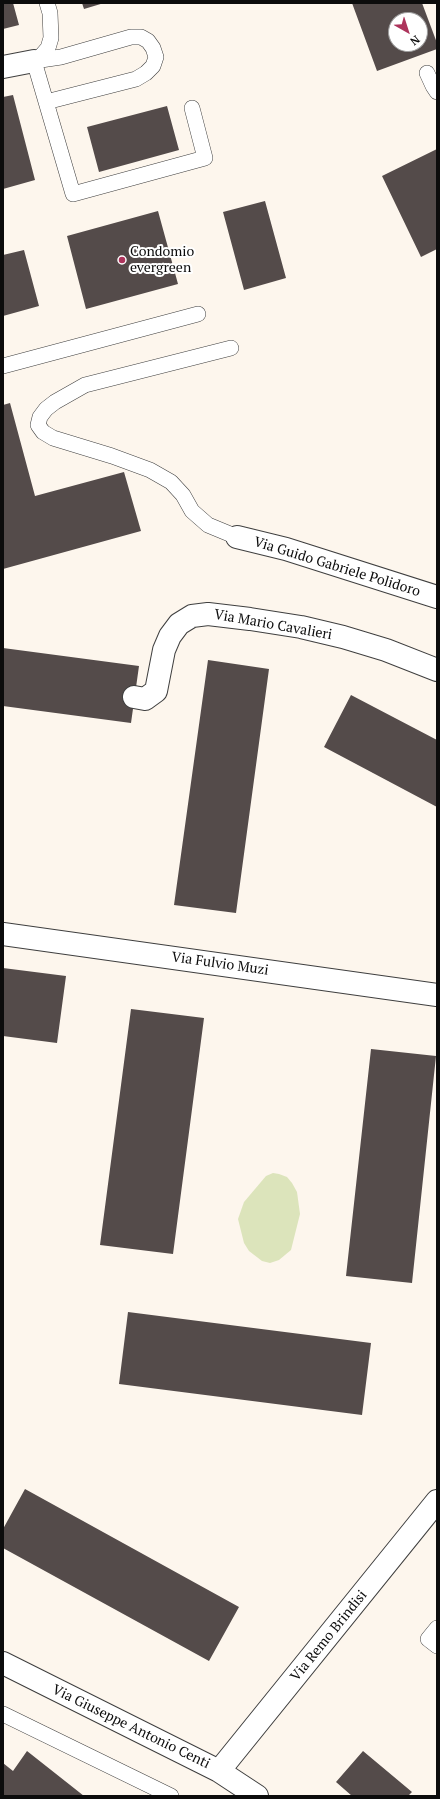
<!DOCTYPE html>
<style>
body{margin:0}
#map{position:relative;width:440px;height:1799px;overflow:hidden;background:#fdf6ed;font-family:"PT Serif",serif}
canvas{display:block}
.frame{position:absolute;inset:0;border:4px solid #0c0c0c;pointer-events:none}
.north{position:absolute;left:388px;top:12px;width:40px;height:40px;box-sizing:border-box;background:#fff;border:1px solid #9e9e9e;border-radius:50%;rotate:141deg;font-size:11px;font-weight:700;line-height:16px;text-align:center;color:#0c0c0c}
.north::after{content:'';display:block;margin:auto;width:14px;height:18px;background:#ad345c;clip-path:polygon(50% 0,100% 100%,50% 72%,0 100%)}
</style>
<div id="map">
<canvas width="440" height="1799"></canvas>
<div class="frame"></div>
<div class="north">N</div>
</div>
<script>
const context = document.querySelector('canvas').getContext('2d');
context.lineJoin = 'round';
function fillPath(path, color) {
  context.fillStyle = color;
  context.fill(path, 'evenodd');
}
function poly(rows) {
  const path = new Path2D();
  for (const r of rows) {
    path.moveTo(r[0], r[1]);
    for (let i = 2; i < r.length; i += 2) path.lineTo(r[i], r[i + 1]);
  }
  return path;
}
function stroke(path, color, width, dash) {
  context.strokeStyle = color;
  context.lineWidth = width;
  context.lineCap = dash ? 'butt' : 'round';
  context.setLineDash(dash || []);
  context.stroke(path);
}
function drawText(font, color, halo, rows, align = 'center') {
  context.font = font + ' "PT Serif",serif';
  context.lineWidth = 4;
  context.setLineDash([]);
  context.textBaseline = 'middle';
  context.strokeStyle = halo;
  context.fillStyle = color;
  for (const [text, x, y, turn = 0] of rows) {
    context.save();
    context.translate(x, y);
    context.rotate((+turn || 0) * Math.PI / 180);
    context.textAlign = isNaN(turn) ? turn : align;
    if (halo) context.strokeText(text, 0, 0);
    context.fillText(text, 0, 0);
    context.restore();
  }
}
fillPath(poly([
 [273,1173,279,1174,287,1177,292,1183,297,1192,300,1214,291,1250,279,1260,270,1263,262,1261,249,1251,244,1243,238,1219,244,1202,266,1176]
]), '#dce4bb');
fillPath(poly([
 [3,3,13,3,19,25,3,29],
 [82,3,104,3,84,9],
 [352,3,422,3,437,43,437,49,377,71],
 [396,20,420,20,420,44,396,44],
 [13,95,35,180,3,189,3,97],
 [167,106,179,150,99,172,87,127],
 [437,149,437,249,421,257,382,176],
 [265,201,286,278,244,290,223,212],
 [158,211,178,284,86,309,67,236],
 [24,250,39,306,3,316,3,255],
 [10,403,35,496,124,472,141,531,3,569,3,405],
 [3,648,139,666,131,723,3,706],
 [208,660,269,669,236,913,174,905],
 [351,695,437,740,437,807,324,747],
 [3,968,66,976,57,1043,3,1036],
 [131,1009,204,1018,173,1254,100,1245],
 [371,1049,436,1056,412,1283,346,1276],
 [128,1312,371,1343,362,1415,119,1384],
 [25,1489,239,1607,209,1661,3,1548,3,1529],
 [27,1751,84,1796,3,1796,3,1763,13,1771],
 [363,1751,412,1792,408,1796,352,1796,336,1782]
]), '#544b4a');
const lane = poly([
 [34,61,73,194,205,158,192,108],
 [34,61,61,57,131,37,141,37,148,41,153,48,156,57,153,66,146,73,136,79,46,102],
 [34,61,42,55,48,48,51,38,50,13,47,3],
 [427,73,433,86,437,92],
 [231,348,85,385,55,402,46,409,40,417,38,425,43,432,53,438,112,456,150,470,171,482,183,495,192,511,208,525,237,537],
 [3,366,198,314],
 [437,1628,428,1639,437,1646],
 [3,1714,171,1796]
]);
const street = poly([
 [3,67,34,61],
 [237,537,286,549,437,597],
 [134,697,145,699,156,691,164,650,170,636,179,624,192,616,208,614,250,619,301,627,343,637,386,650,437,670],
 [3,934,437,995],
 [3,1663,219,1771,257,1796],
 [219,1771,437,1501]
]);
stroke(lane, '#3f3f3f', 16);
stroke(street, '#3f3f3f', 24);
stroke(lane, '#fff', 15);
stroke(street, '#fff', 22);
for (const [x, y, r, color] of [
 [122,260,4,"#ad345c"]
]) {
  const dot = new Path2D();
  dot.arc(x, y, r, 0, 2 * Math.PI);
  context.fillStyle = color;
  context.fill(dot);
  stroke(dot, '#fff', 1.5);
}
drawText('14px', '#0c0c0c', '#fff', [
 ["Condomio",130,252],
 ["evergreen",130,268]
], 'left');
drawText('14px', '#0c0c0c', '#fff', [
 ["Via Guido Gabriele Polidoro",337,567,17],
 ["Via Mario Cavalieri",273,625,10],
 ["Via Fulvio Muzi",220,964,8],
 ["Via Remo Brindisi",329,1636,-51],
 ["Via Giuseppe Antonio Centi",131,1727,26]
]);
</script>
